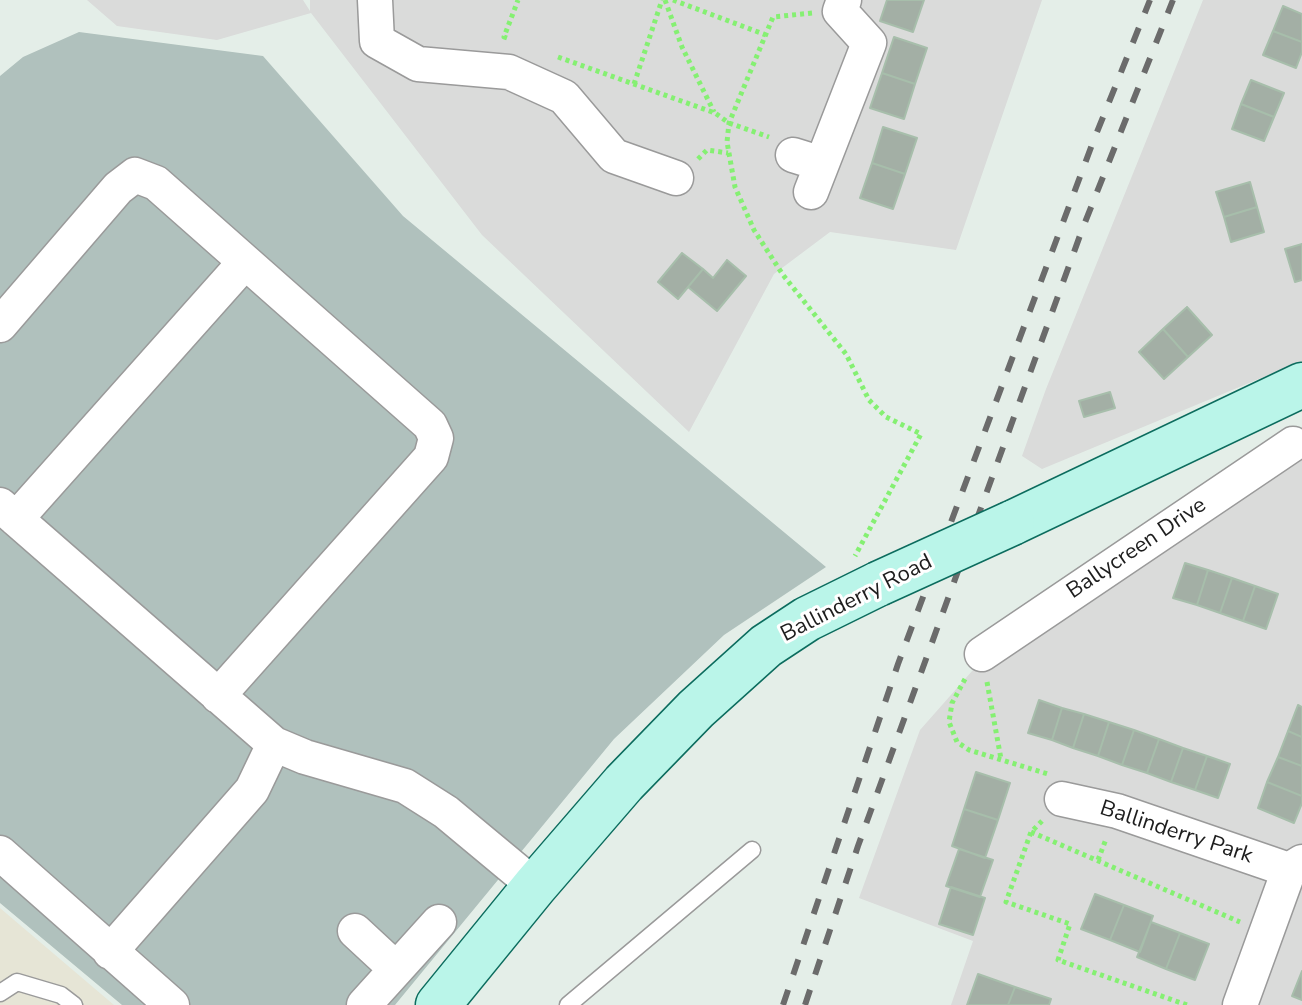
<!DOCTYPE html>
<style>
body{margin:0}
canvas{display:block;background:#e4eee8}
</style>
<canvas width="1302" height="1005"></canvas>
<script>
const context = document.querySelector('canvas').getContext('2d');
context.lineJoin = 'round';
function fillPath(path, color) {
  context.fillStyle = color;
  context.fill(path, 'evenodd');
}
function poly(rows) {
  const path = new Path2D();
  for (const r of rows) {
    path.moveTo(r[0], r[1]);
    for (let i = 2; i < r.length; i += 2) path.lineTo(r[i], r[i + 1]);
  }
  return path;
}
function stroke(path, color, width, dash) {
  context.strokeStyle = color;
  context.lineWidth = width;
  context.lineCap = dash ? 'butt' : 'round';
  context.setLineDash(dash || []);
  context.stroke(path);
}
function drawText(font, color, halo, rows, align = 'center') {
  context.font = font + ' "Nunito Sans",sans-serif';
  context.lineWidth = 6;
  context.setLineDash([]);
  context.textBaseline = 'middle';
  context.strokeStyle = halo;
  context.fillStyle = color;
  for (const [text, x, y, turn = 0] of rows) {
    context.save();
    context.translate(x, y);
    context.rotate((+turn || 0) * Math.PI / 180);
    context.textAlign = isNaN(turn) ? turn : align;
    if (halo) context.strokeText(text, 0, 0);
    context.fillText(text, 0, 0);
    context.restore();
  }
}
fillPath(poly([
 [87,0,303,0,310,11,310,0,1042,0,956,250,830,232,774,274,689,432,482,235,311,13,217,40,117,26],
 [1203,0,1302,0,1302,361,1042,469,1022,456,1046,389],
 [1293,444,1302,458,1302,1005,951,1005,973,941,859,898,920,730,980,662]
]), '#dadbda');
fillPath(poly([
 [0,908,114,1005,0,1005]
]), '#e6e5d6');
fillPath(poly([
 [79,32,263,56,403,216,826,567,724,635,614,739,395,1005,122,1005,0,903,0,76,23,57]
]), '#b0c1bd');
const building = poly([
 [887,0,924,0,913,32,880,21,887,0],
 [1283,6,1302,14,1302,42,1273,31,1283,6],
 [1273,31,1302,42,1302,52,1296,68,1263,55,1273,31],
 [894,37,927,48,915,84,882,73,894,37],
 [882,73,915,84,904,119,870,108,882,73],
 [1251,80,1284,93,1274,117,1241,104,1251,80],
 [1241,104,1274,117,1264,141,1232,129,1241,104],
 [883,127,917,138,905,174,872,163,883,127],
 [872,163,905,174,893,209,860,198,872,163],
 [1250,182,1257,207,1224,217,1216,192,1250,182],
 [1257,207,1264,232,1231,242,1224,217,1257,207],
 [1302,244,1302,280,1295,282,1285,249,1302,244],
 [682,253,703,269,678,299,658,282,682,253],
 [727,260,746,276,717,311,688,287,703,269,713,278,727,260],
 [1187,307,1212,335,1188,357,1163,329,1187,307],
 [1163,329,1188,357,1164,379,1139,352,1163,329],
 [1110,392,1115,408,1084,417,1079,401,1110,392],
 [1185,563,1208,570,1197,605,1173,598,1185,563],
 [1208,570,1232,578,1220,613,1197,605,1208,570],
 [1232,578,1255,586,1243,621,1220,613,1232,578],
 [1255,586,1278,594,1266,629,1243,621,1255,586],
 [1039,700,1062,708,1052,740,1028,733,1039,700],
 [1298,705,1302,707,1302,737,1288,731,1298,705],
 [1062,708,1084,714,1073,748,1052,740,1062,708],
 [1084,714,1109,722,1098,756,1073,748,1084,714],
 [1109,722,1134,730,1122,765,1098,756,1109,722],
 [1134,730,1159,739,1147,773,1122,765,1134,730],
 [1288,731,1302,737,1302,766,1278,757,1288,731],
 [1159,739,1183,748,1171,782,1147,773,1159,739],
 [1183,748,1207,756,1195,790,1171,782,1183,748],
 [1207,756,1230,764,1218,798,1195,790,1207,756],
 [1278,757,1302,766,1302,796,1267,782,1278,757],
 [976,772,1010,783,998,820,964,809,976,772],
 [1267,782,1302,796,1302,803,1294,823,1258,808,1267,782],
 [964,809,998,820,985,858,952,846,964,809],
 [959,849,993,860,980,897,946,886,959,849],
 [951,887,985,898,973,935,939,924,951,887],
 [1095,894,1124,905,1110,940,1081,929,1095,894],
 [1124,905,1153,916,1140,952,1110,940,1124,905],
 [1151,922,1180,933,1166,969,1137,957,1151,922],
 [1180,933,1209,944,1195,980,1166,969,1180,933],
 [1302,971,1302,1000,1292,996,1302,971],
 [978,974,1015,987,1008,1005,967,1005,978,974],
 [1015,987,1051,999,1049,1005,1008,1005,1015,987]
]);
fillPath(building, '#a3afa5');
stroke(building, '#a7beab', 2);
const lane = poly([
 [0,993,17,982,61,995,74,1005],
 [568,1005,752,850]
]);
const street = poly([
 [375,0,377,41,418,64,509,72,564,97,614,156,676,178],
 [793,155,822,164],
 [811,192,869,43,840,11,844,0],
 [0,325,118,188,135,175,156,183,430,425,436,438,431,457,218,696],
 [0,505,274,744,305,757,405,786,446,812,535,886],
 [16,519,245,262],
 [982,654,1293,444],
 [1062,799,1117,811,1289,870],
 [0,853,172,1005],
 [355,931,396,969],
 [110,952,252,790,274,744],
 [364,1005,439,922],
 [1240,1005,1289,870,1302,862]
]);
const secondary = poly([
 [1012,523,1302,385],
 [438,1005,535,886,624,783,696,709,766,646,807,619,878,584]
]);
stroke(lane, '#9a9a9a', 19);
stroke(street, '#9a9a9a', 37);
stroke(secondary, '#0c6c5e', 47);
stroke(poly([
 [665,0,682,47,714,112],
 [673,0,766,35],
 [812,13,773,17,729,123,727,142,735,187,754,230,783,275,846,354,869,400,886,417,921,434,855,556],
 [507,38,504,37,518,0],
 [558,57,715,113,729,123,769,137],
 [634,84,662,0],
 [698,159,707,150,728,153],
 [965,679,952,703,949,722,957,742,969,750,1048,774],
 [987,682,1001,759],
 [1042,821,1031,832,1006,902,1070,924,1058,960,1187,1005],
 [1031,832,1240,922],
 [1098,860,1106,839]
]), '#85f072', 5, [4, 4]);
stroke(lane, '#fff', 16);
stroke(street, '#fff', 34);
stroke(secondary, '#baf5e9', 44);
stroke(poly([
 [783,1005,898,664,1093,142,1150,0],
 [805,1005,858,846,1082,230,1173,0]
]), '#6b6b6b', 6, [16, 16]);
const secondaryBridge = poly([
 [878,584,1012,523]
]);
stroke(secondaryBridge, '#0c6c5e', 47, []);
stroke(secondaryBridge, '#baf5e9', 44);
drawText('22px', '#1d1d1d', '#fff', [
 ["Ballycreen Drive",1137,549,-34],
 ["Ballinderry Road",857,599,-27],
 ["Ballinderry Park",1176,833,18]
]);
</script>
